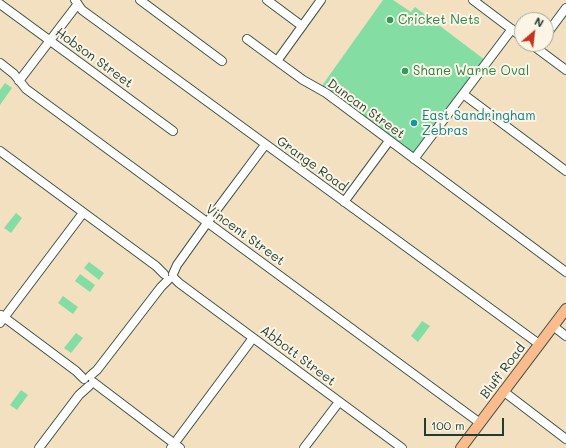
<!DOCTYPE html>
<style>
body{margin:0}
#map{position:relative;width:566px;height:448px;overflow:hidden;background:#f2e0c1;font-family:Mali,sans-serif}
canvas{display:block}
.north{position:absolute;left:514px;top:12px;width:40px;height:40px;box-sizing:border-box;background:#fcf5e5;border:1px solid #a4ab9e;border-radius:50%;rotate:28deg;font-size:11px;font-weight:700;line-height:16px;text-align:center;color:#1f3d34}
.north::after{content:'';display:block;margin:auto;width:14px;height:18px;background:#c8321e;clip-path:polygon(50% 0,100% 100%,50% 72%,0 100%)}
.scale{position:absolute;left:424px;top:418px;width:80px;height:18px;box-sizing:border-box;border:2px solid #1f3d34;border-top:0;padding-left:5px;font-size:12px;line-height:14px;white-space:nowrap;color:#1f3d34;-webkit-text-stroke:3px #fcf5e5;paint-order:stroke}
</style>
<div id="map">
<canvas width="566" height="448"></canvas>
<div class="north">N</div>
<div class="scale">100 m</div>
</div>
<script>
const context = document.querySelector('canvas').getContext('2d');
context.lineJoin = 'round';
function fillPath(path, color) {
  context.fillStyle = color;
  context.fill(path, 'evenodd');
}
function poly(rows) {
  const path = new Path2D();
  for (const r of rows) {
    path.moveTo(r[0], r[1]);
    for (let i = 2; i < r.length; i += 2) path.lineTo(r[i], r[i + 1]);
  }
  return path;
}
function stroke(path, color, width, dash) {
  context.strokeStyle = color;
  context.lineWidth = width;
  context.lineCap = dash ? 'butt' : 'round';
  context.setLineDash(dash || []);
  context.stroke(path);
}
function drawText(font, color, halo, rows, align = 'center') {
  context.font = font + ' Mali,sans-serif';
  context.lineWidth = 4;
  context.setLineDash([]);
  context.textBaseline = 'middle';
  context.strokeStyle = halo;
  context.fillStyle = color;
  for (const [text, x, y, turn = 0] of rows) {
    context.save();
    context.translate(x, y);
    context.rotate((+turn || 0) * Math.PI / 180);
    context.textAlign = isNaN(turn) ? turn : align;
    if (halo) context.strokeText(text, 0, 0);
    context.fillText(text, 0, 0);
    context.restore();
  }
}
fillPath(poly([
 [383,0,393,0,411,12,415,7,485,60,414,153,321,87],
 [5,83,12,88,0,105,0,90],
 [16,213,22,218,11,233,4,228],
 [89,262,104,273,99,280,84,268],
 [80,274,95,285,90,292,75,281],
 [63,296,78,307,73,314,58,303],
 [422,321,430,326,418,342,411,336],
 [76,333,83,338,71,353,64,348],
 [21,390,28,395,17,410,10,405]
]), '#84dda3');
const minor = poly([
 [75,0,82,10,539,344],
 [140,0,222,61],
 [267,0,302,26],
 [473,0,522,37],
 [0,4,173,131],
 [546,35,566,8],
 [247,39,303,80,326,93,566,272],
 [531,44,566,70],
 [277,61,321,0],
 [0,63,14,74,26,89,480,423],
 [19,81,77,5],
 [463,94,566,171],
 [0,151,156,266,164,274],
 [414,159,512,29],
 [344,202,389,141],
 [173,274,177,265,212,216,265,145],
 [173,277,179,283,402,448],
 [1,315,76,371,84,379],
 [0,323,83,213],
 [553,326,566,336],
 [90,376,97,370,161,287,168,280],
 [93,382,180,448],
 [503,391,566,439],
 [39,448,79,395,89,386],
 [171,448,253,338],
 [304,448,339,402]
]);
const major = poly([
 [461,448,566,309]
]);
stroke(minor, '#3f5549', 10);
stroke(major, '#3f5549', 12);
stroke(minor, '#fff', 8);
stroke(major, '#fbbb8d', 10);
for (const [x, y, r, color] of [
 [390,20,4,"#2e9e5b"],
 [405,71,4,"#2e9e5b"],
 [414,123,4,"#0f9aa8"]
]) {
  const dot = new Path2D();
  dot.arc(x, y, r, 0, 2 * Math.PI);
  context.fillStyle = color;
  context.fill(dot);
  stroke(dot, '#fcf5e5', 1.5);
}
drawText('13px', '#27864d', '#fcf5e5', [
 ["Cricket Nets",398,20],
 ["Shane Warne Oval",413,71]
], 'left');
drawText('13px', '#1f3d34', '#fcf5e5', [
 ["Hobson Street",94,58,36],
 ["Duncan Street",366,109,36],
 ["Grange Road",312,164,36],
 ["Vincent Street",245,235,36],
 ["Abbott Street",298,356,37],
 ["Bluff Road",503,371,-53]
]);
drawText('13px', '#0d838f', '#fcf5e5', [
 ["East Sandringham",422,116],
 ["Zebras",422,131]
], 'left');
</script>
